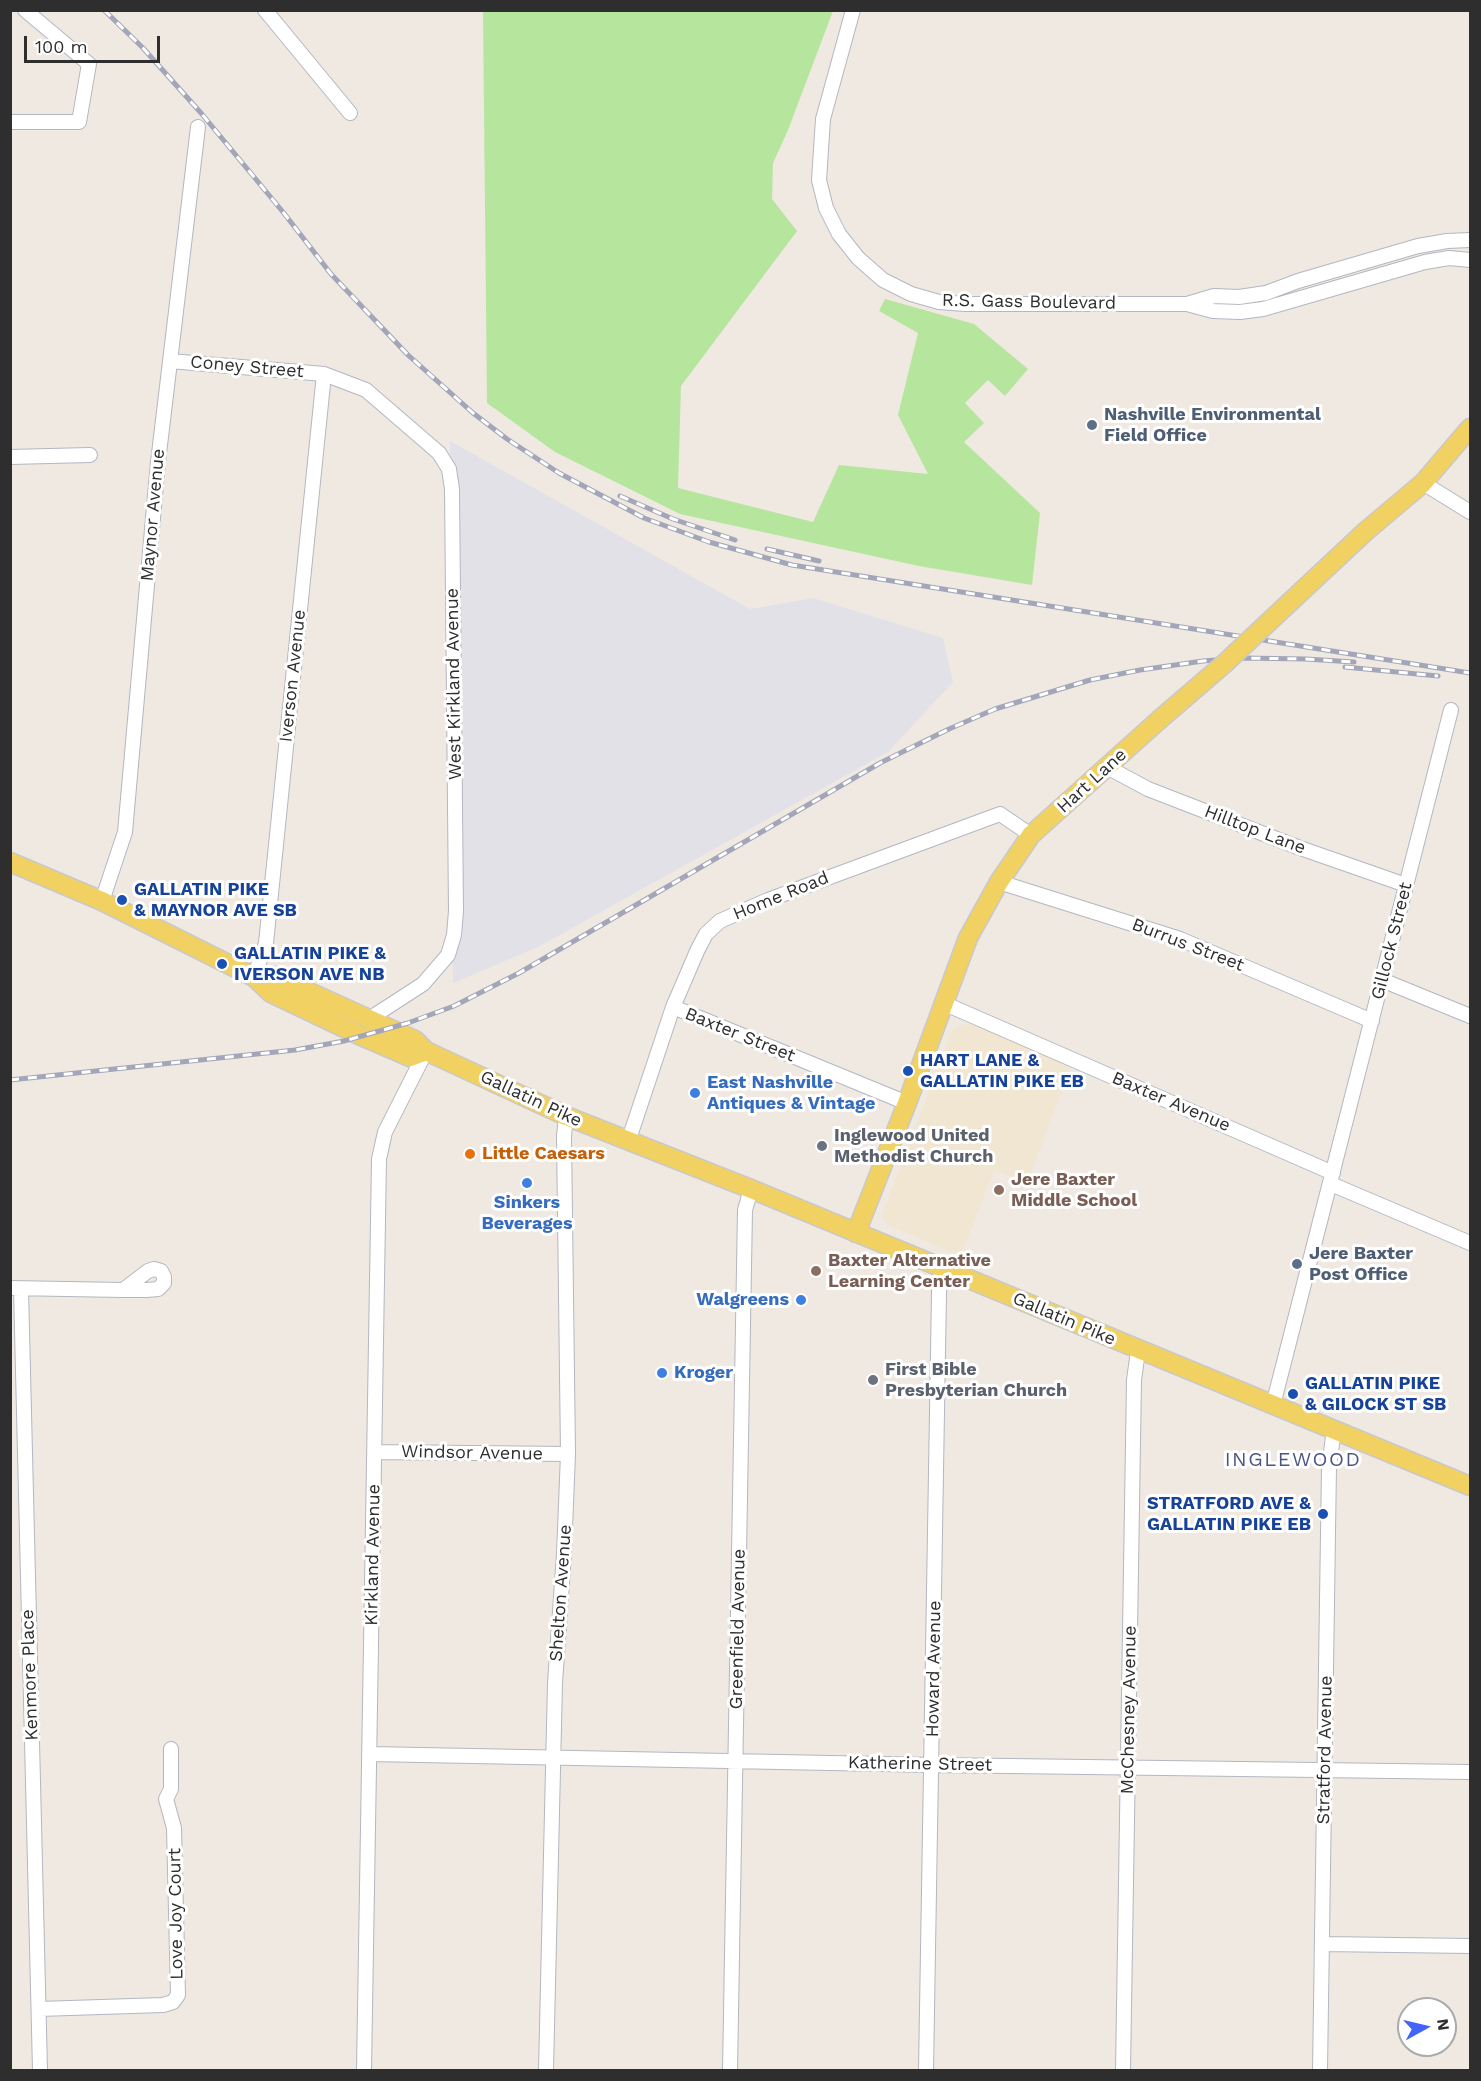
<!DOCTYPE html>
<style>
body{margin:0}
#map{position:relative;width:1481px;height:2081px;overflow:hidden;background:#efe9e1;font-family:"Work Sans",sans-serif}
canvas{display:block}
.frame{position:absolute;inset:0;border:12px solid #2e2e2e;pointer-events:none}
.north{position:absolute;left:1397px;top:1997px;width:60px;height:60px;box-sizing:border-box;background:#fff;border:2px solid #ababab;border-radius:50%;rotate:82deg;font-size:16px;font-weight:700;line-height:24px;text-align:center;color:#2e2e2e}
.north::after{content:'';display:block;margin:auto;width:21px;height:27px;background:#4264fb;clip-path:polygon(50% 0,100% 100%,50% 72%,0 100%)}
.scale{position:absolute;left:24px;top:36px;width:136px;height:27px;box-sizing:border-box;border:3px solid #2e2e2e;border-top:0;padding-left:8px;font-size:18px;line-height:21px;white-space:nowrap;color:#2e2e2e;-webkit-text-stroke:4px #fff;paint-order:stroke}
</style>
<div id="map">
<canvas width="1481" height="2081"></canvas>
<div class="frame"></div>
<div class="north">N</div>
<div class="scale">100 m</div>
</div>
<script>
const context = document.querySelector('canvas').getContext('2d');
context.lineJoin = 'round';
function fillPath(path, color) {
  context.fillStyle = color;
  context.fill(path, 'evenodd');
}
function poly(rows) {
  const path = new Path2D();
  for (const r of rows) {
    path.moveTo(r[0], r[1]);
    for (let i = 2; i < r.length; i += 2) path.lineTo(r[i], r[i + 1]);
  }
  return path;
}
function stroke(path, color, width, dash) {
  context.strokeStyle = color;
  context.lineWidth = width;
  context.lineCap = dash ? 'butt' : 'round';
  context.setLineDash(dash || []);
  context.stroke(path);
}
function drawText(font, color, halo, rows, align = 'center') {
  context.font = font + ' "Work Sans",sans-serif';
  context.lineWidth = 6;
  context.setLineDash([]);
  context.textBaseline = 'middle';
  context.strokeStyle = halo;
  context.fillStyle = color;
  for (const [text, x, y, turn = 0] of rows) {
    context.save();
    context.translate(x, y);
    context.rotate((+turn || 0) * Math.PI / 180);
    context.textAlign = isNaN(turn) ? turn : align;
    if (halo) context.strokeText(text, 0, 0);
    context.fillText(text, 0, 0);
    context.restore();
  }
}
fillPath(poly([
 [450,441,750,609,813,598,943,638,953,682,888,752,538,947,453,983]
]), '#e3e1e8');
fillPath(poly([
 [966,1024,976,1025,1070,1067,1028,1183,994,1170,961,1256,886,1224,882,1215,953,1028]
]), '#f0e6d1');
fillPath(poly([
 [483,11,833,11,788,130,773,163,772,199,797,231,681,386,678,488,813,522,839,465,928,474,898,415,918,333,879,311,885,299,974,324,1028,369,1005,396,988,380,965,403,984,423,964,442,1040,513,1032,585,919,566,680,514,555,452,487,403]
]), '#b6e59e');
const minor = poly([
 [265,10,350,113],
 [853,10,823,119,819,180,826,208,839,234,858,258,883,280,911,294,939,302,965,304,1187,304,1213,311,1240,312,1263,309,1425,262,1449,258,1470,260],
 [10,122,79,122,89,64,25,10],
 [1187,304,1214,296,1239,297,1266,293,1298,281,1418,246,1447,241,1470,240],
 [170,361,324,374,366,390,439,453,449,469,452,489,456,911,454,935,448,955,423,984,369,1019],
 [10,457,90,455],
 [1423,483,1470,512],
 [1107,767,1148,789,1300,848,1406,885],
 [999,882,1180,939,1372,1021],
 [102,901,125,832,158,462,198,127],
 [254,977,266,943,324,374],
 [1382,980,1470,1016],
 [943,1003,1333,1173],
 [673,1007,907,1103],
 [628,1142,673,1007,698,949,706,934,720,921,768,900,1000,814,1031,835],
 [1331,1184,1470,1243],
 [10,1288,123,1290,147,1290,158,1289,164,1283,164,1277,161,1271,154,1269,148,1271,123,1290],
 [21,1289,40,2070],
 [1273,1405,1451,710],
 [375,1452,568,1454],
 [370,1754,933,1765,1470,1772],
 [1323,1944,1470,1946],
 [39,2009,163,2005,173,2002,178,1995,174,1828,166,1799,171,1789,171,1749],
 [364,2070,379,1159,385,1132,426,1051],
 [546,2070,555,1683,564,1554,568,1454,564,1136,566,1116],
 [730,2070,745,1210,751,1189],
 [926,2070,939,1292,942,1267],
 [1123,2070,1134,1380,1138,1351],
 [1320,2070,1329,1466,1334,1430]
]);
const major = poly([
 [1305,588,1366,531,1423,483,1470,428],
 [10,862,102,901,254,977,271,993,359,1035,410,1057,426,1051],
 [254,977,274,976,369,1019,415,1040,426,1051,566,1116,751,1189,1470,1486],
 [856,1233,907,1103,968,938,999,882,1031,835,1159,720]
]);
stroke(minor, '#b4b7c1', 16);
stroke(major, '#c9c9c9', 21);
stroke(minor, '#fff', 14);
stroke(major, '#f2d163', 18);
const rail = poly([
 [104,10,143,48,201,113,283,212,331,274,408,355,473,413,507,439,559,473,644,518,709,542,792,565,1470,673],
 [620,496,673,519,735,540],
 [767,549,819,561],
 [1345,667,1438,676],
 [10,1080,295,1050,344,1041,408,1023,454,1006,519,973,880,763,949,729,995,709,1090,680,1140,670,1203,661,1242,658,1306,659,1354,662]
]);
stroke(rail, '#a3a6b8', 5);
stroke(rail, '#fff', 3, [9]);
const majorBridge = poly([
 [1159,720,1224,664,1305,588]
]);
stroke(majorBridge, '#c9c9c9', 21, []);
stroke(majorBridge, '#f2d163', 18);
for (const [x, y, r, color] of [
 [1092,425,6,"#5c6f8a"],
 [122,900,6,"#1a4fb4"],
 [222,964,6,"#1a4fb4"],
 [908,1071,6,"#1a4fb4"],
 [695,1093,6,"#3f7fe0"],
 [822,1146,6,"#6b7280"],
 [470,1154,6,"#e8710a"],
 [527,1183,6,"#3f7fe0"],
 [999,1190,6,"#8d6e63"],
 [1297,1264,6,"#5c6f8a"],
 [816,1271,6,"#8d6e63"],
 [801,1300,6,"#3f7fe0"],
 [662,1373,6,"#3f7fe0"],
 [873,1380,6,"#6b7280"],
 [1293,1394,6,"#1a4fb4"],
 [1323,1514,6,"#1a4fb4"]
]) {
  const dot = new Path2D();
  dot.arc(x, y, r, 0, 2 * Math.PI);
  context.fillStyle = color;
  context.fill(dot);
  stroke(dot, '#fff', 2);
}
drawText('18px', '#2e2e2e', '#fff', [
 ["R.S. Gass Boulevard",1029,302,1],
 ["Coney Street",247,367,5],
 ["Maynor Avenue",153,515,-85],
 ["Iverson Avenue",293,676,-84],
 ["West Kirkland Avenue",454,684,-91],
 ["Hart Lane",1092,781,-42],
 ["Hilltop Lane",1255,830,21],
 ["Home Road",781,896,-22],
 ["Gillock Street",1392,941,-76],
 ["Burrus Street",1188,945,21],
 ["Baxter Street",740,1035,22],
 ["Gallatin Pike",531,1099,25],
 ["Baxter Avenue",1171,1102,23],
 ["Gallatin Pike",1064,1319,23],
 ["Windsor Avenue",472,1453,1],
 ["Kirkland Avenue",373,1555,-89],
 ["Shelton Avenue",561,1593,-86],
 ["Greenfield Avenue",738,1629,-89],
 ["Howard Avenue",934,1669,-89],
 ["Kenmore Place",30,1675,-92],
 ["McChesney Avenue",1129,1710,-89],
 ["Stratford Avenue",1325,1750,-89],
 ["Katherine Street",920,1764,1],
 ["Love Joy Court",176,1914,-91]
]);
drawText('bold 18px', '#4e5e75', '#fff', [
 ["Nashville Environmental",1104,415],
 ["Field Office",1104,436],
 ["Jere Baxter",1309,1254],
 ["Post Office",1309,1275]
], 'left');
drawText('bold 18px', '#164399', '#fff', [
 ["GALLATIN PIKE",134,890],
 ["& MAYNOR AVE SB",134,911],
 ["GALLATIN PIKE &",234,954],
 ["IVERSON AVE NB",234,975],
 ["HART LANE &",920,1061],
 ["GALLATIN PIKE EB",920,1082],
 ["GALLATIN PIKE",1305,1384],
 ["& GILOCK ST SB",1305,1405],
 ["STRATFORD AVE &",1311,1504,"right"],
 ["GALLATIN PIKE EB",1311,1525,"right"]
], 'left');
drawText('bold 18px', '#366cbe', '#fff', [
 ["East Nashville",707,1083],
 ["Antiques & Vintage",707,1104],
 ["Sinkers",527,1203,"center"],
 ["Beverages",527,1224,"center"],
 ["Walgreens",789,1300,"right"],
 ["Kroger",674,1373]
], 'left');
drawText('bold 18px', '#5b616d', '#fff', [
 ["Inglewood United",834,1136],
 ["Methodist Church",834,1157],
 ["First Bible",885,1370],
 ["Presbyterian Church",885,1391]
], 'left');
drawText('bold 18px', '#c56008', '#fff', [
 ["Little Caesars",482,1154]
], 'left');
drawText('bold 18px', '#785e54', '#fff', [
 ["Jere Baxter",1011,1180],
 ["Middle School",1011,1201],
 ["Baxter Alternative",828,1261],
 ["Learning Center",828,1282]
], 'left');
context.letterSpacing = '1.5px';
drawText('20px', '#4d5680', '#fff', [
 ["INGLEWOOD",1293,1460]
]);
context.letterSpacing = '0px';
</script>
